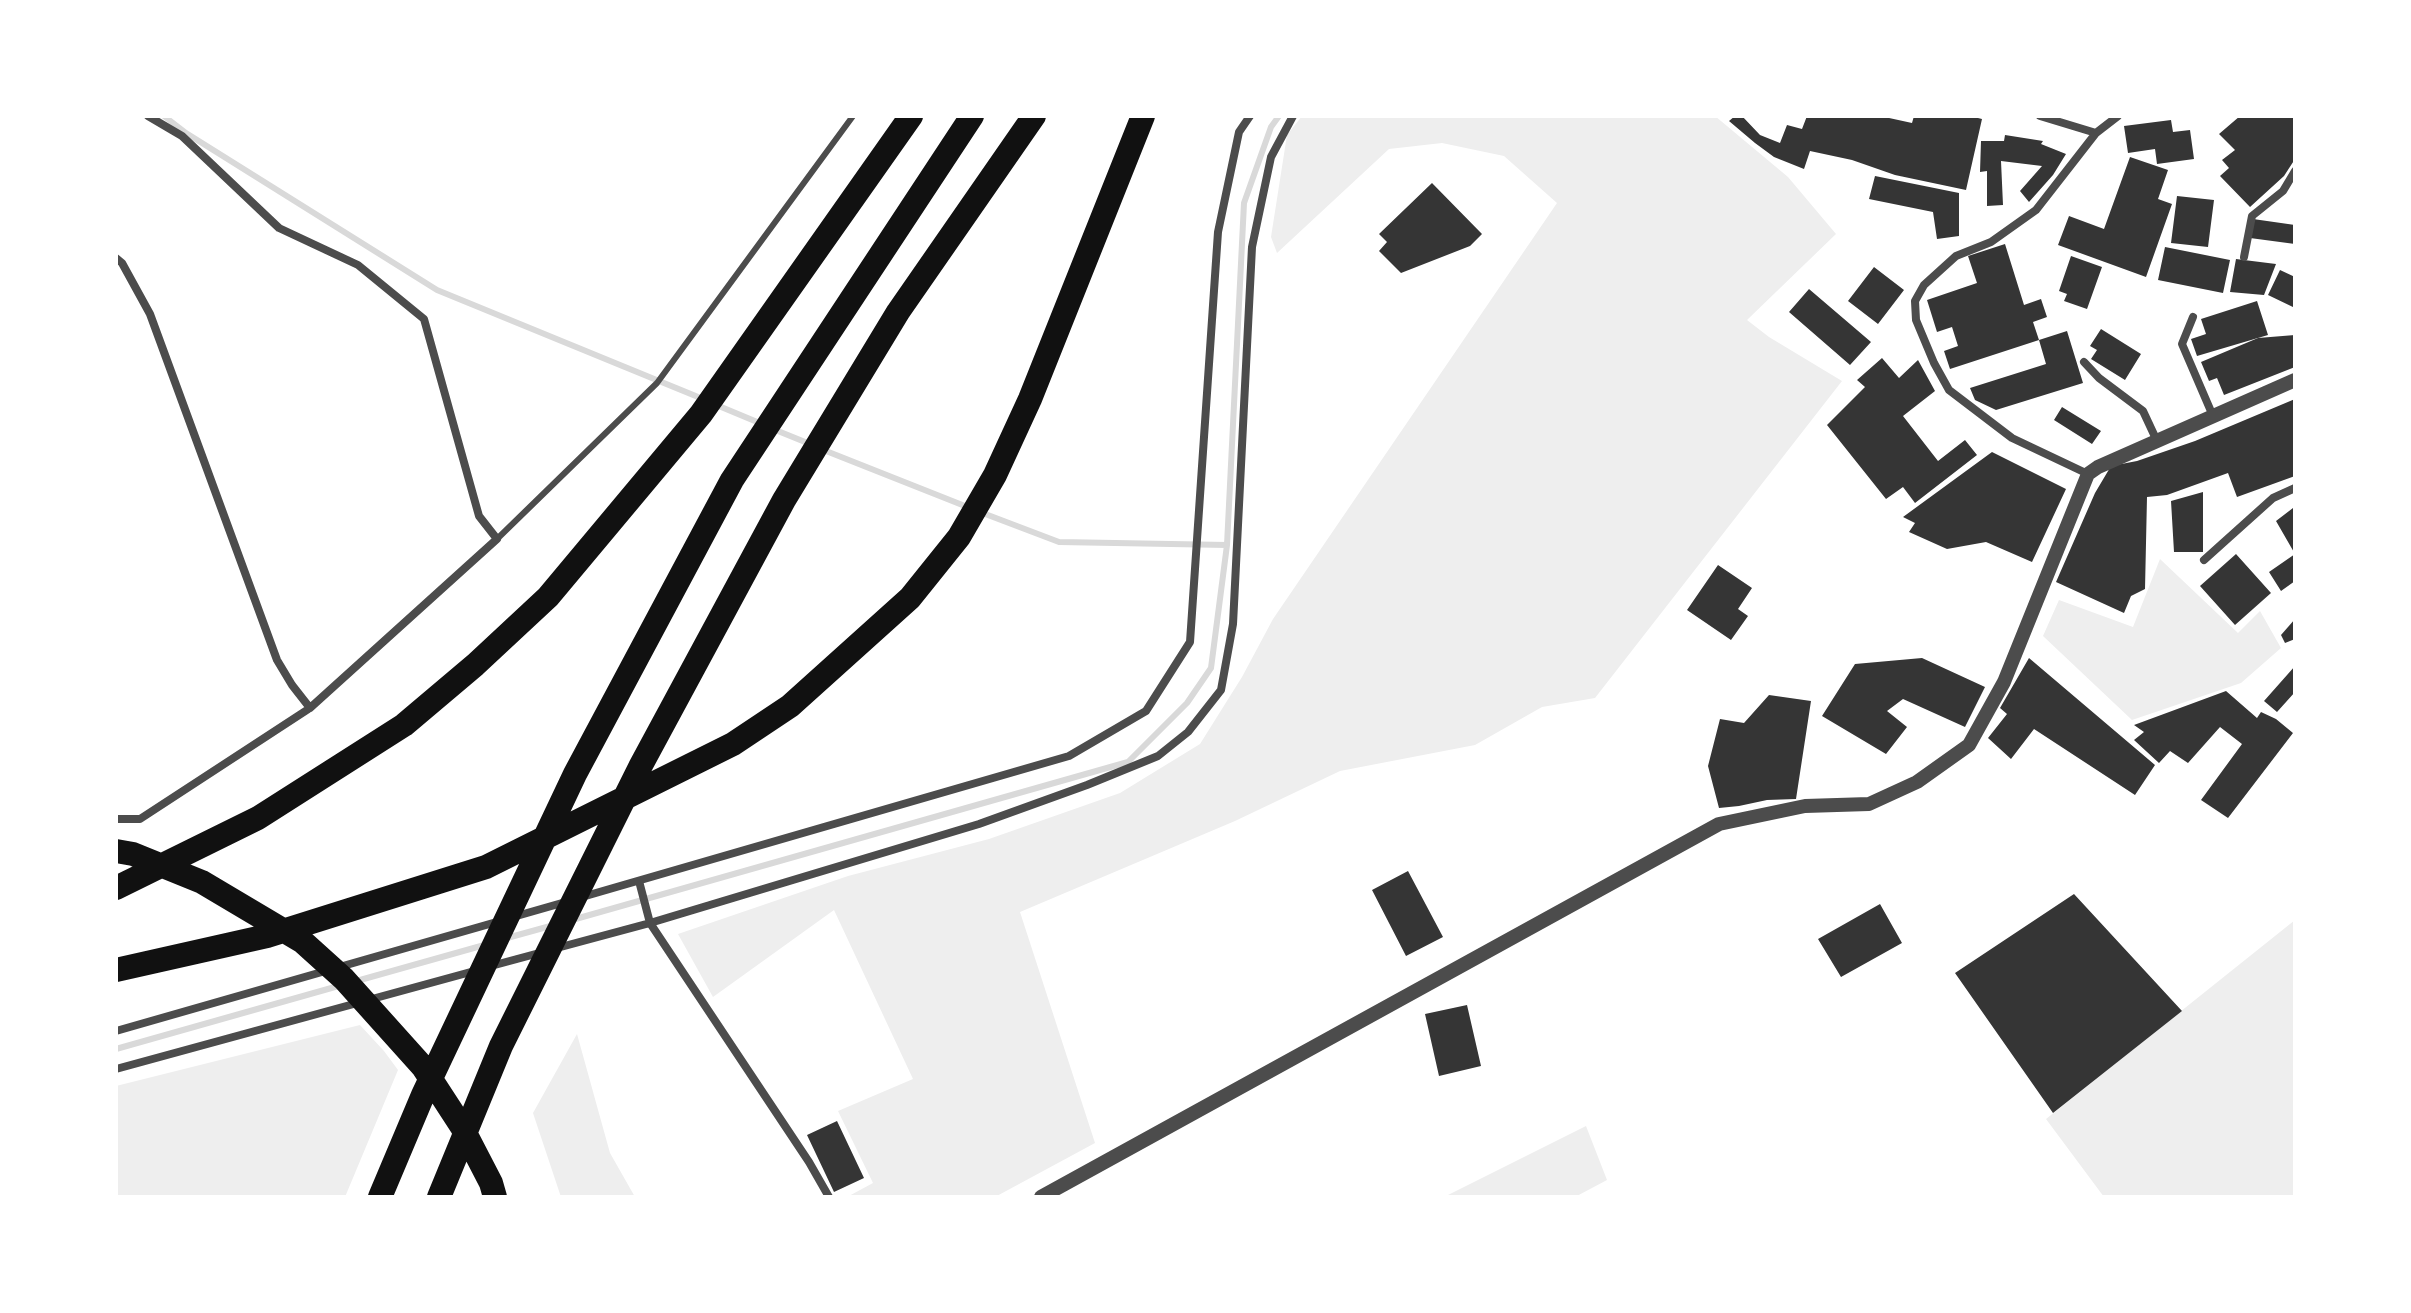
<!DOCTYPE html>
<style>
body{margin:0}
#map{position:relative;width:2411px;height:1313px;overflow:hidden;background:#fff;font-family:"Libre Baskerville",serif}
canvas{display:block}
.frame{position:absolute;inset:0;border:118px solid #fff;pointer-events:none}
</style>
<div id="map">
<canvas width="2411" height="1313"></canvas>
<div class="frame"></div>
</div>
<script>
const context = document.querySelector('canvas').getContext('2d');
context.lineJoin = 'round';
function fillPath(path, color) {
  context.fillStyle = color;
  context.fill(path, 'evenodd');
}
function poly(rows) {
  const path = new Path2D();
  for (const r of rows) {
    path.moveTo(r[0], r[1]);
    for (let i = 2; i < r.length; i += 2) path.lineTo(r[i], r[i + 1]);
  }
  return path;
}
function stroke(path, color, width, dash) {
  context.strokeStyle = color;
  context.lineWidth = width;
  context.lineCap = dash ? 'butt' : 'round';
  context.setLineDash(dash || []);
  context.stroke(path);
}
fillPath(poly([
 [1302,116,1715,116,1788,177,1836,234,1747,320,1769,337,1842,381,1595,698,1542,707,1475,745,1340,771,1235,821,1020,912,1095,1143,995,1197,847,1197,873,1183,838,1111,913,1079,834,910,713,997,678,934,848,876,989,839,1120,793,1200,744,1242,677,1273,619,1557,203,1504,156,1442,143,1389,149,1277,253,1271,237,1287,135],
 [2160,559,2238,633,2260,611,2281,648,2241,683,2132,720,2043,636,2059,600,2133,627],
 [2295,920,2295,1197,2104,1197,2046,1119],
 [360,1025,384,1051,398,1070,345,1197,116,1197,116,1086],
 [577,1034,610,1153,635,1197,561,1197,533,1113],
 [1586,1126,1607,1180,1575,1197,1444,1197]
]), '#eee');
stroke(poly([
 [164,116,186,133,437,290,703,399],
 [714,404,762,424],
 [773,429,810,444],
 [821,449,970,508],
 [980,512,1059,542,1227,545],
 [572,920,1128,762,1187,703,1211,668,1227,545,1244,203,1271,127,1279,116],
 [507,938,554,925],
 [353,982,488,944],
 [116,1049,342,985]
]), '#d9d9d9', 6);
fillPath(poly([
 [1735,116,1742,116,1760,135,1780,143,1787,125,1802,129,1807,116,1880,116,1912,123,1914,116,1970,116,1982,119,1966,190,1895,175,1852,160,1810,151,1804,169,1774,157,1755,143,1729,121],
 [2240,116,2295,116,2295,159,2284,176,2250,207,2220,176,2229,168,2222,160,2235,150,2219,134],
 [2171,120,2173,132,2190,130,2194,159,2157,164,2155,149,2128,153,2124,126],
 [2005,135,2043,141,2041,144,2066,154,2053,175,2029,202,2020,191,2042,166,2001,161,2003,205,1987,206,1987,171,1980,172,1981,141,2004,141],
 [2130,157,2168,170,2158,199,2172,204,2146,277,2058,245,2069,216,2104,229],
 [1875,176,1959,193,1959,236,1937,239,1933,212,1869,199],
 [1432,183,1482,234,1470,246,1401,273,1379,251,1387,242,1379,234],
 [2177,196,2214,200,2208,247,2171,243],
 [2253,219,2295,225,2295,244,2250,238],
 [2005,244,2024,305,2041,299,2047,317,2033,322,2039,340,1950,369,1944,351,1958,346,1952,327,1937,332,1927,300,1977,283,1968,256],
 [2165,247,2230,260,2223,293,2158,280],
 [2071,256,2102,267,2087,309,2064,301,2067,294,2059,291],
 [2236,259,2276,264,2264,295,2230,292],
 [1874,267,1904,290,1878,324,1848,301],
 [2280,270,2295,277,2295,308,2268,295],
 [1809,289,1871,342,1850,365,1789,312],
 [2257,301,2268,335,2197,356,2191,339,2206,334,2201,319],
 [2101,329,2141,354,2125,380,2091,359,2097,350,2090,346],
 [2067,331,2083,383,1996,410,1975,400,1970,388,2046,364,2039,340],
 [2295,335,2295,367,2224,395,2217,378,2209,381,2201,362,2258,338],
 [1882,358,1899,378,1918,360,1935,391,1903,416,1938,461,1965,440,1977,455,1915,503,1903,487,1886,499,1827,425,1865,387,1857,380],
 [2295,399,2295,476,2237,497,2228,473,2167,495,2147,497,2145,589,2131,596,2124,613,2056,582,2095,493,2111,466,2137,461,2195,441],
 [2062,407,2101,431,2092,444,2054,420],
 [1992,452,2066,489,2032,562,1986,542,1947,549,1909,532,1915,523,1903,517],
 [2203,492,2203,552,2174,552,2171,501],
 [2293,508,2295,511,2295,554,2276,521],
 [2236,554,2271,593,2235,625,2200,586],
 [2295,554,2295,581,2281,591,2269,572],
 [1718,565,1752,588,1738,609,1748,616,1731,640,1687,610],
 [2295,619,2295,639,2285,643,2281,635],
 [1922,658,1985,687,1965,727,1903,699,1887,711,1907,727,1886,754,1822,716,1855,664],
 [2029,658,2155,765,2135,795,2034,729,2011,759,1988,738,2007,714,2000,708],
 [2295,666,2295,692,2277,712,2264,701],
 [2226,691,2257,718,2261,712,2276,719,2293,733,2228,818,2201,800,2242,744,2220,727,2188,763,2170,751,2159,763,2134,740,2144,732,2134,725],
 [1769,695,1811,701,1796,799,1767,800,1739,806,1719,808,1708,766,1720,719,1744,723],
 [1408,871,1443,937,1406,956,1372,890],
 [2074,894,2182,1011,2053,1113,1955,973],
 [1880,904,1902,943,1841,977,1818,939],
 [1467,1005,1481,1066,1439,1076,1425,1014],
 [837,1121,864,1178,834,1192,807,1135]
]), '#353535');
stroke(poly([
 [497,539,657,383,853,116]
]), '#4c4c4c', 6);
stroke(poly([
 [2040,116,2096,133],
 [2244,257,2252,216,2283,191,2295,171],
 [116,258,122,263,150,314,277,660,292,685,310,708],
 [2193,317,2182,344,2213,416],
 [2084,362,2099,378,2143,411,2157,441],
 [2088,474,2012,438,1949,390,1934,363,1916,320,1915,301,1924,285,1956,256,1991,242,2036,210,2096,133,2118,116],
 [2204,560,2273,498,2295,488],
 [116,819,140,819,310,708,497,539,479,516,424,319,358,265,279,228,182,136,148,116],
 [639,881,650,923,809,1162,829,1197],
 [582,897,1069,756,1146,711,1190,642,1218,232,1239,132,1250,116],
 [513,917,569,901],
 [557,948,650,923,979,824,1087,785,1158,756,1188,732,1221,690,1233,624,1252,247,1271,157,1293,116],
 [491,966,543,952],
 [116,1031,500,921],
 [116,1069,478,970]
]), '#4c4c4c', 8);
stroke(poly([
 [1041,1197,1719,824,1805,806,1869,804,1917,782,1969,745,2004,682,2088,474,2098,467,2295,380]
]), '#4c4c4c', 14);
stroke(poly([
 [116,851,133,854,202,882,303,942,344,979,423,1067,462,1127,491,1183,495,1197],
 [116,888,258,818,404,725,475,665,548,597,701,414,911,116],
 [116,970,267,936,486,867,733,744,790,706,910,598,959,537,995,475,1030,399,1143,116],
 [380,1197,423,1095,575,774,732,480,972,116],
 [439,1197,501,1046,640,767,784,500,898,312,1034,116]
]), '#111', 24);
</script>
